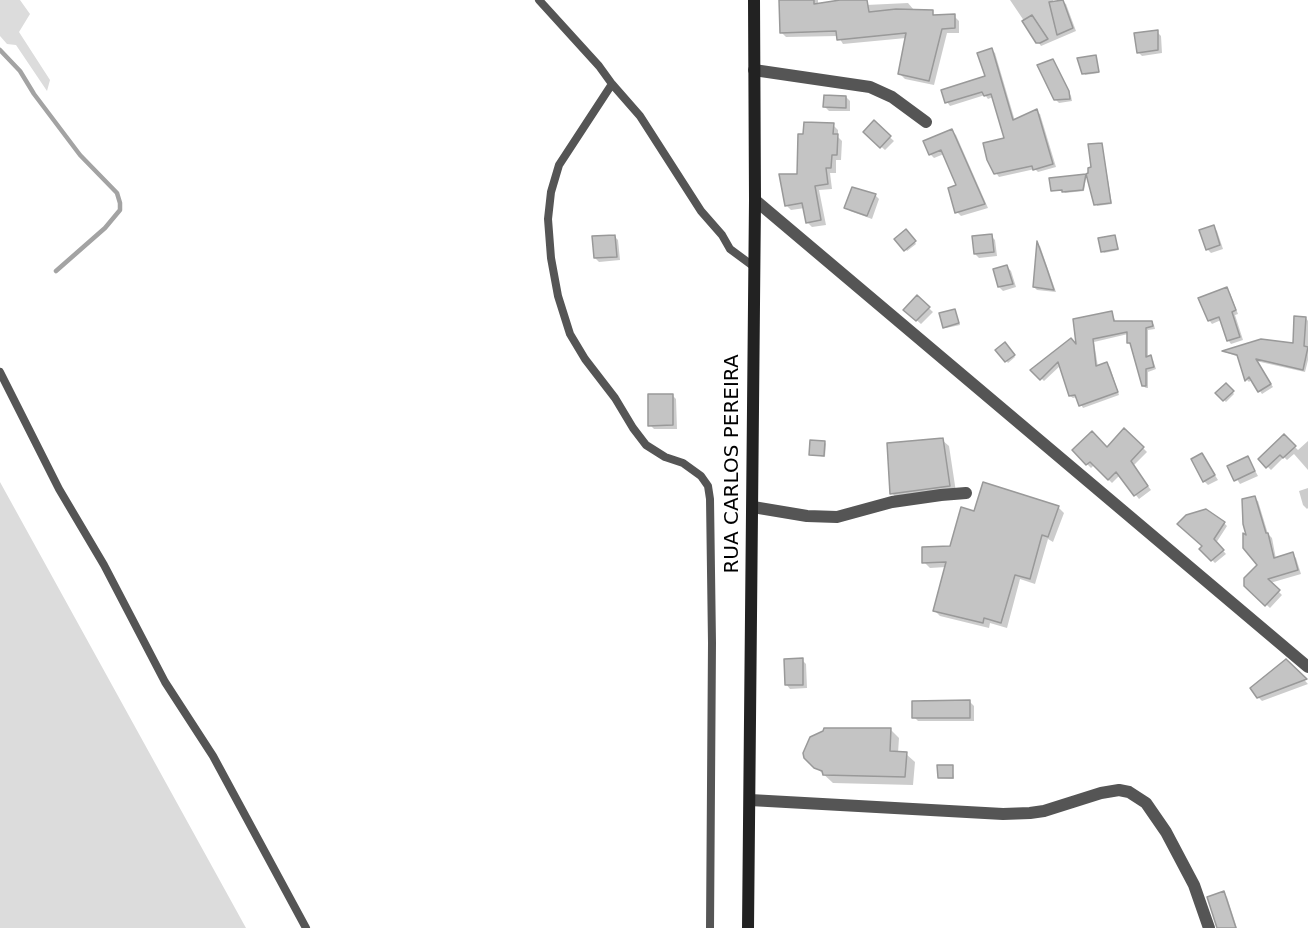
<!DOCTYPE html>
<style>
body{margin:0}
canvas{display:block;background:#fff}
</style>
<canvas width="1308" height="928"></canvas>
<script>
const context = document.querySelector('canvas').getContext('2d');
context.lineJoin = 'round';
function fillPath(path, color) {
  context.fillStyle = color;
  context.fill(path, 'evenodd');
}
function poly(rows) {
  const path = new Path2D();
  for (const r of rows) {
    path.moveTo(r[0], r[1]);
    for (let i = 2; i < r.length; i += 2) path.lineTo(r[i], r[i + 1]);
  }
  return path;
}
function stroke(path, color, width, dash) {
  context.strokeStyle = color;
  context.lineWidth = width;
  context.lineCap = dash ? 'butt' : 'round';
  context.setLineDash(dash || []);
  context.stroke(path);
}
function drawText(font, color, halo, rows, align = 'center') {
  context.font = font + ' "DejaVu Sans",sans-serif';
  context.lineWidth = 5;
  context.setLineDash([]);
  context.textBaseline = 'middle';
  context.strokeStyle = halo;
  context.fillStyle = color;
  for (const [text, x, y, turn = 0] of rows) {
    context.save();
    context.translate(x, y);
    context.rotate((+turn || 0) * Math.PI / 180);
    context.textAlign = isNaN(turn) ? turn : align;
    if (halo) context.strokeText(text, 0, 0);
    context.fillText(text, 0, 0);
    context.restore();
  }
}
fillPath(poly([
 [0,0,20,0,30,14,19,32,50,80,47,91,16,45,7,44,0,36],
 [0,482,246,928,0,928]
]), '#dcdcdc');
fillPath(poly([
 [781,0,818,0,818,5,845,6,908,3,914,10,896,16,954,16,959,21,959,33,947,33,934,85,905,79,900,74,906,38,843,44,838,36,786,37,781,32],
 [1010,0,1053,0,1053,3,1062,1,1066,4,1076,31,1041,46],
 [1157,32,1161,36,1162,53,1142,56,1138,52],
 [991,49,995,53,1015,121,1036,111,1040,114,1056,167,1038,172,1035,169,999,177,996,173,1006,139,993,97,988,99,985,95,950,106,947,102,987,77],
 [1096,57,1099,73,1085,75,1084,73],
 [1053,61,1071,96,1072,101,1059,103,1055,99],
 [846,97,850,101,850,111,829,111,825,107],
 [874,123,894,141,885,150,865,132],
 [833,125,838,130,838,137,842,141,841,160,836,160,836,173,830,173,832,189,819,190,826,225,812,227,807,222,805,208,791,210,786,205,798,176],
 [952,131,956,135,988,208,961,216,957,212,958,186,944,154,934,158,930,154],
 [1102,144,1112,204,1097,206,1092,168],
 [1085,175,1086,177,1084,191,1065,193,1063,191,1052,190],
 [875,195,879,199,872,219,850,211,846,207],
 [1213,227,1217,231,1223,249,1211,253,1207,249],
 [906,231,916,244,907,251,897,239],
 [614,236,618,240,620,260,599,262,595,258],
 [991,236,995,240,997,256,979,258,975,254],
 [1115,237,1119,250,1104,253,1102,251],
 [1038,245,1040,246,1056,292,1037,290,1034,287],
 [1007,267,1011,271,1016,287,1003,291,999,287],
 [1226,289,1230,293,1238,314,1235,315,1243,340,1231,344,1228,340,1221,320,1212,324,1209,320],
 [917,297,933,312,921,324,905,310],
 [955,310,960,325,946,328,945,327],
 [1111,312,1116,322,1152,322,1154,325,1155,329,1148,330,1148,358,1153,360,1156,369,1148,372,1148,388,1146,388,1143,386,1131,345,1128,342,1128,334,1094,342,1098,367,1107,364,1110,367,1119,395,1083,408,1077,397,1073,398,1070,396,1061,365,1044,381,1033,370,1078,348],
 [1306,318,1308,321,1308,360,1305,372,1256,361,1273,387,1262,394,1252,379,1249,382,1247,380,1239,357,1225,352,1261,340,1294,345],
 [1005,344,1015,357,1008,363,998,350],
 [1226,385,1234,394,1226,402,1217,393],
 [672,395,676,399,677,429,654,429,650,425],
 [1284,436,1298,450,1308,441,1308,470,1294,454,1287,460,1284,457,1271,470,1260,459],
 [942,440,949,446,956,492,898,500,892,493],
 [825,442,826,444,825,457,810,454],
 [1143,448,1147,452,1133,466,1151,490,1139,499,1120,475,1112,483,1094,465,1091,468,1074,451],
 [1202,455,1218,480,1208,485,1204,481],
 [1248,458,1258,476,1240,484,1229,467],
 [1308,488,1308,508,1307,509,1303,505,1299,491],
 [1254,498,1258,501,1268,534,1272,538,1276,559,1292,554,1296,558,1301,574,1270,583,1282,595,1270,608,1246,586,1259,566,1249,539],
 [1058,507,1064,513,1053,542,1048,539,1035,584,1020,579,1007,628,990,623,989,628,940,616,935,611,946,567,930,568,924,562,952,548,975,513],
 [1224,523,1227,526,1216,543,1226,554,1215,563,1201,549],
 [802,660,806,664,807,688,790,689,786,684],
 [1286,661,1308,684,1262,701,1258,697],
 [970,702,974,706,974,721,918,721,914,717],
 [891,730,899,738,898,753,906,754,915,762,913,785,833,783,806,758],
 [952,766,954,779,939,778],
 [1223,893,1227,897,1237,928,1218,928]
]), '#0003');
stroke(poly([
 [0,50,20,71,34,94,80,155,117,193,120,203,120,210,105,228,56,271]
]), '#a3a3a3', 4.5);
const building = poly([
 [779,0,814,0,814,4,840,0,867,0,869,12,896,9,933,10,933,15,955,14,955,28,942,29,929,81,898,74,906,33,837,40,836,31,780,33,779,0],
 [1063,0,1073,28,1057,35,1049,2,1063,0],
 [1032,15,1048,39,1040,43,1036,43,1022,21,1032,15],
 [1158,30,1158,50,1137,53,1134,33,1158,30],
 [992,48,1013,120,1037,109,1053,164,1033,170,1032,166,994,174,987,160,983,143,1004,138,991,94,984,96,982,92,945,103,941,90,985,76,977,53,992,48],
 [1096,55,1099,72,1082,74,1077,58,1096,55],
 [1053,59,1069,91,1070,99,1054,100,1037,65,1053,59],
 [824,95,846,96,846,108,823,107,824,95],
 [874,120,891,136,880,148,863,132,874,120],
 [804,122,834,123,833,134,838,134,837,155,832,155,831,168,826,168,828,184,815,186,821,220,806,223,802,203,785,206,779,174,797,174,798,134,803,134,804,122],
 [952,129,985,204,955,213,948,188,956,185,941,150,929,155,923,141,952,129],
 [1102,143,1111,203,1094,205,1086,174,1088,173,1088,168,1091,167,1088,144,1102,143],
 [1086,174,1083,190,1062,192,1062,190,1051,191,1049,178,1086,174],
 [852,187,876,194,867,216,844,208,852,187],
 [1214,225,1220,245,1206,250,1199,230,1214,225],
 [906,229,916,241,904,251,894,239,906,229],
 [992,234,994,252,974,254,972,236,992,234],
 [615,235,617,257,594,258,592,236,615,235],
 [1115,235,1118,249,1101,252,1098,238,1115,235],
 [1037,241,1047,269,1054,290,1033,287,1037,241],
 [1007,265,1013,284,998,287,993,269,1007,265],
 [1227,287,1236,310,1232,312,1240,337,1227,341,1219,317,1208,321,1198,298,1227,287],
 [917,295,930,307,916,321,903,310,917,295],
 [955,309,959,323,943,328,939,313,955,309],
 [1112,311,1114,321,1152,321,1153,326,1146,328,1146,357,1151,355,1154,367,1146,369,1146,386,1142,386,1130,343,1127,343,1127,332,1093,339,1096,366,1107,362,1118,392,1079,406,1075,395,1069,396,1058,362,1040,380,1030,370,1071,338,1076,344,1073,319,1112,311],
 [1294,316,1306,317,1304,346,1308,347,1303,370,1256,359,1271,384,1258,392,1249,377,1245,381,1237,355,1222,351,1261,339,1293,343,1294,316],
 [1005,342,1015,355,1005,362,995,350,1005,342],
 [1226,383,1234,391,1223,401,1215,393,1226,383],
 [648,394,673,394,673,425,648,426,648,394],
 [1124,428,1144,447,1131,461,1148,486,1134,496,1116,472,1108,480,1090,462,1086,465,1072,450,1092,431,1107,447,1124,428],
 [1284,434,1296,446,1283,458,1280,455,1266,468,1258,459,1284,434],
 [943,438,950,486,890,494,887,443,943,438],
 [810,440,825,441,824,456,809,455,810,440],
 [1202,453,1215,475,1203,482,1191,459,1202,453],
 [1248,456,1255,471,1234,481,1227,466,1248,456],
 [983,482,1059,506,1048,537,1042,535,1030,579,1015,575,1001,623,984,618,983,623,933,611,946,562,922,563,922,547,950,546,961,507,974,511,983,482],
 [1255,496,1266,533,1268,533,1274,558,1293,552,1298,570,1268,579,1280,590,1265,606,1244,586,1244,578,1257,565,1243,548,1243,533,1246,535,1243,524,1242,499,1255,496],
 [1206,509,1225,522,1214,539,1224,550,1211,561,1199,549,1202,546,1177,524,1186,515,1206,509],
 [803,658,803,685,785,685,784,659,803,658],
 [1286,659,1307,679,1257,698,1250,688,1286,659],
 [970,700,970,718,912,718,912,701,970,700],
 [824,728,891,728,890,751,907,752,905,777,823,775,822,771,814,768,804,758,803,753,810,737,823,731,824,728],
 [937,765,953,765,953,778,938,778,937,765],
 [1224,891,1236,928,1217,928,1207,897,1224,891]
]);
fillPath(building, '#c4c4c4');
stroke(building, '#999', 1.5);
stroke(poly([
 [539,0,599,66,612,84],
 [0,372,59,489,104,565,165,682,213,756,306,928],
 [710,928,712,643,710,499,708,486,701,476,683,463,665,457,646,445,633,428,615,398,585,359,570,334,558,296,551,258,548,219,551,192,559,165,612,84,640,116,701,211,722,235,730,249,753,266]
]), '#555', 8);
stroke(poly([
 [754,70,870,87,892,97,926,122],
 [755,200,1308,667],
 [753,507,807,516,837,517,892,502,941,495,966,493],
 [750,800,1003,814,1030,813,1044,811,1101,793,1119,790,1129,792,1146,803,1166,832,1194,885,1209,928]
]), '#555', 12);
stroke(poly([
 [748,928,755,200,754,0]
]), '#222', 12);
drawText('20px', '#000', '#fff', [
 ["RUA CARLOS PEREIRA",733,464,-90]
]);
</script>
